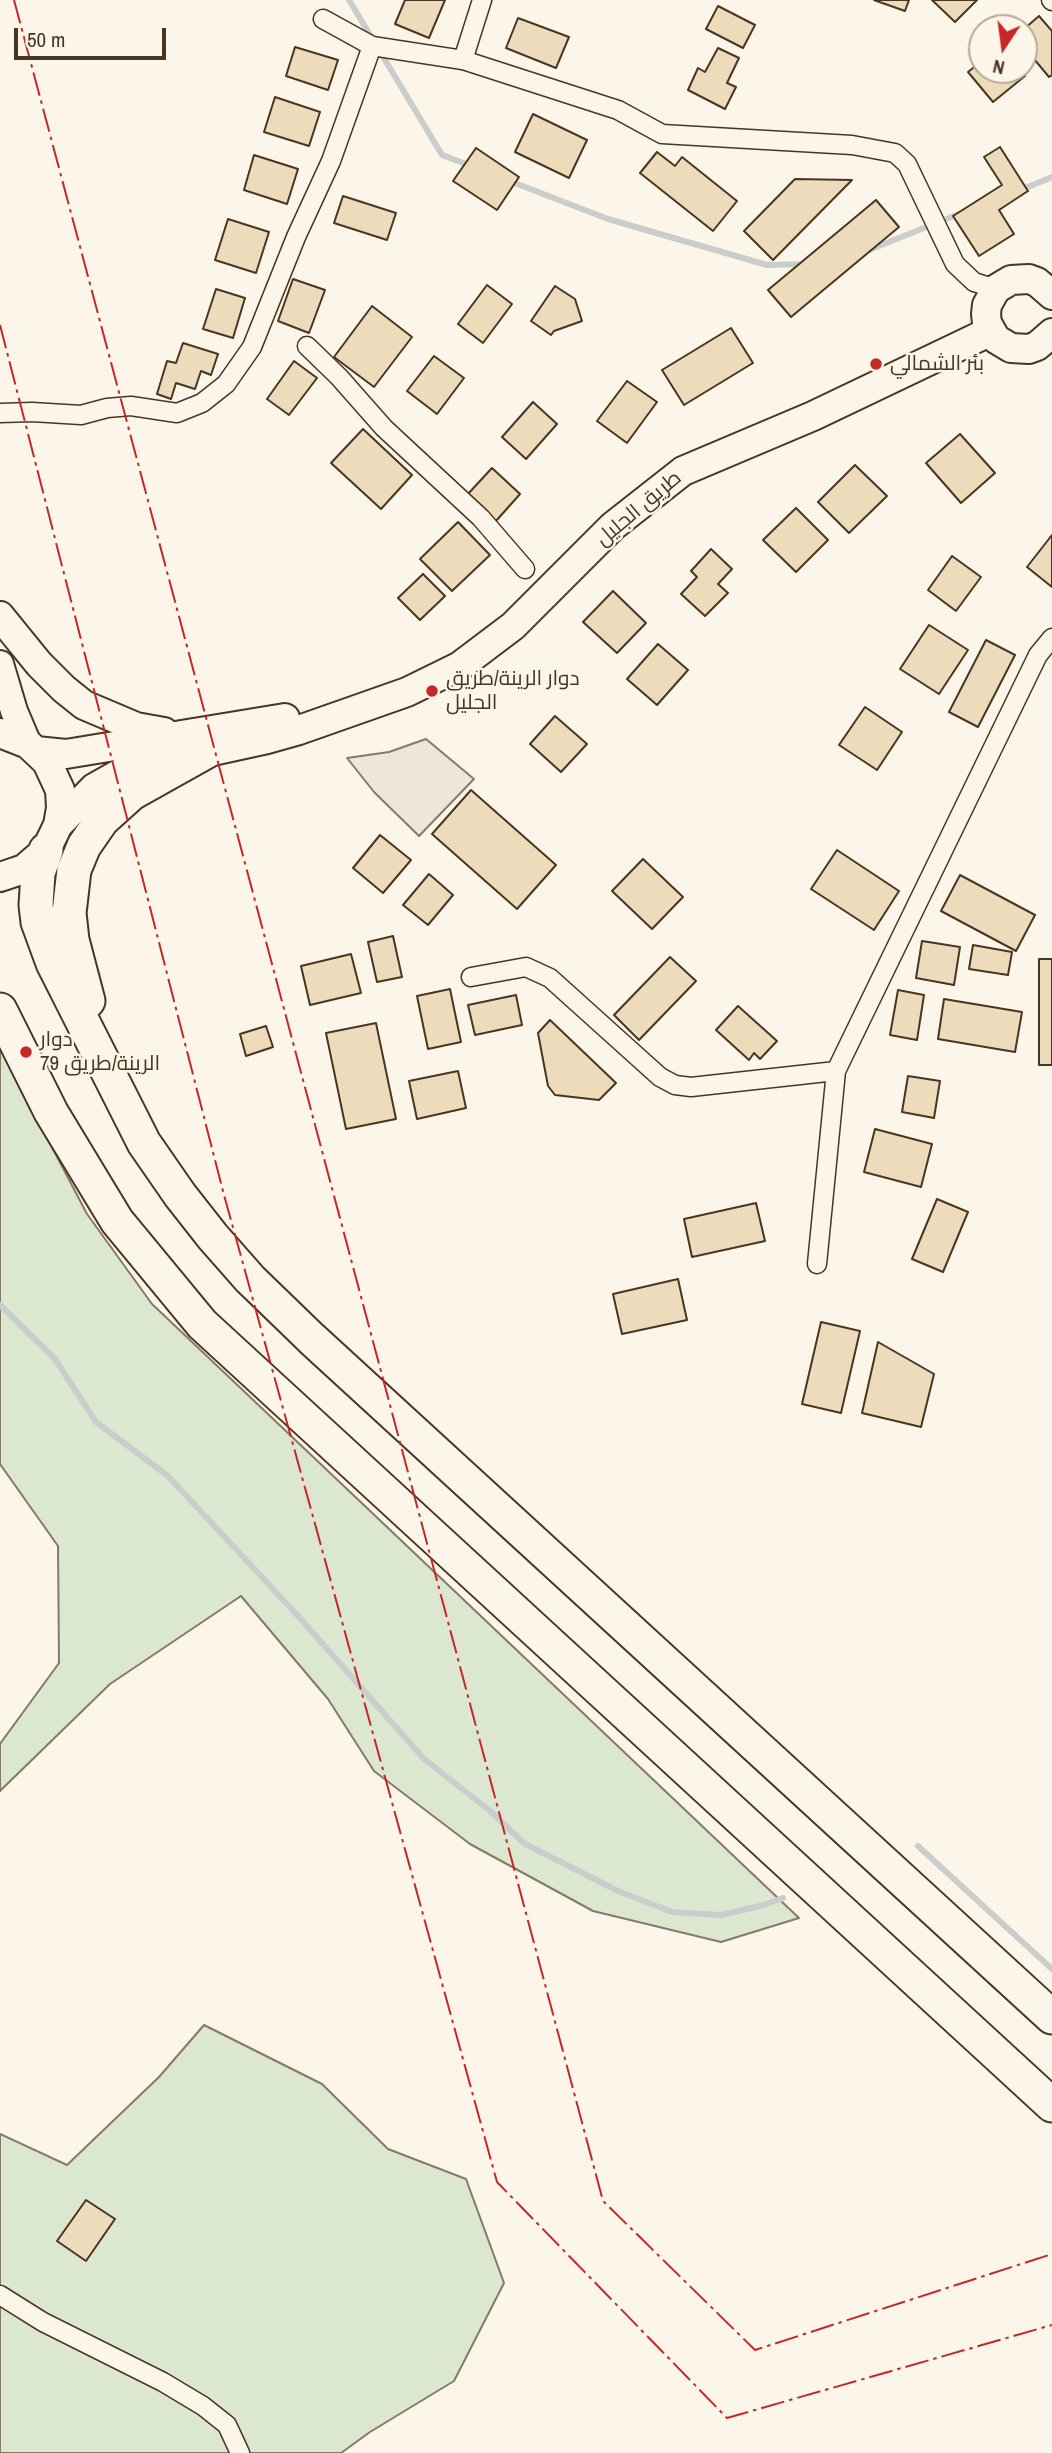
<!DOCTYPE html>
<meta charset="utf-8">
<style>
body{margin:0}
#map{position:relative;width:1052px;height:2453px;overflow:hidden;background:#fbf6e9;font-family:"Archivo Narrow",sans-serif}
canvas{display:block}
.north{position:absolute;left:968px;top:14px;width:70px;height:70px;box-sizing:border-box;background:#fbf6e9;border:2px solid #b4a999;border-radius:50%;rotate:193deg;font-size:19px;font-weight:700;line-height:28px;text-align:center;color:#4a3520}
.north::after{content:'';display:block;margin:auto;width:24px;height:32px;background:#c62828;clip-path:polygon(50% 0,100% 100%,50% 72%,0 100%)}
.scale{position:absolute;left:14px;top:28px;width:152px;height:32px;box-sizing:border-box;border:4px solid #4a3520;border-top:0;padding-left:9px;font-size:21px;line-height:24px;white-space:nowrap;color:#4a3520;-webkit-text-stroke:5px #fbf6e9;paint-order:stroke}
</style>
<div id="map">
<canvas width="1052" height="2453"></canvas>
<div class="north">N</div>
<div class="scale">50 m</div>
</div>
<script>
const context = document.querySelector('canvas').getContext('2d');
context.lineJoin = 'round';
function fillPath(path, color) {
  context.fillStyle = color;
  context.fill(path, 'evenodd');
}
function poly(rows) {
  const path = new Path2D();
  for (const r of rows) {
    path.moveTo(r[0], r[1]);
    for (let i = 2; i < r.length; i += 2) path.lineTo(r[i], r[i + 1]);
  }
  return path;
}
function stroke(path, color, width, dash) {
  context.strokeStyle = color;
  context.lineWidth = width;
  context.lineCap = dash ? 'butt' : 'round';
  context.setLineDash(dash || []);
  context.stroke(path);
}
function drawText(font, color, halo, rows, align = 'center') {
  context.font = font + ' "Archivo Narrow",Cairo,sans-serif';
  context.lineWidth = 5;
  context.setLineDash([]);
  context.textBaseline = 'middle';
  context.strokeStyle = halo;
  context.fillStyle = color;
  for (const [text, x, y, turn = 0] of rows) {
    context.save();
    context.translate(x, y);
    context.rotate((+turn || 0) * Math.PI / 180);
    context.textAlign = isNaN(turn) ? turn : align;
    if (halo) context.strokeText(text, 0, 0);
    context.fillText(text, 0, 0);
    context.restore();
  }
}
const green = poly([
 [0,1048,87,1214,152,1304,799,1918,721,1942,593,1911,470,1844,374,1771,328,1699,241,1596,110,1684,0,1791,0,1744,59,1663,58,1546,0,1464,0,1048],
 [204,2025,322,2084,388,2149,466,2179,504,2283,454,2381,370,2432,341,2453,0,2453,0,2134,67,2165,159,2077,204,2025]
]);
fillPath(green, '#dce7d0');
stroke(green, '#887966', 2);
const parking = poly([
 [426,739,474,779,419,836,374,792,347,758,389,752,426,739]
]);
fillPath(parking, '#ede7d9');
stroke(parking, '#887966', 2);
stroke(poly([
 [349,0,373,40],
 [379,50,442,155,471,166],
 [507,180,608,219,767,265,808,264],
 [1018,191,1052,177],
 [869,250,959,214],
 [0,1305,55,1359,96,1422,168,1476,299,1617,424,1759,489,1810,525,1844,618,1891,672,1912,721,1915,764,1905,783,1898],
 [918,1846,1052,1969]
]), '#c9cecd', 6);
const building = poly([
 [405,0,445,0,429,38,395,24,405,0],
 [874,0,909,0,905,11,874,0],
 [932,0,977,0,955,22,932,0],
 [718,6,755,25,743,48,706,29,718,6],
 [1039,16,1052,31,1052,75,1049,77,1024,47,1024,29,1039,16],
 [518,18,569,37,556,68,506,48,518,18],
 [295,47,338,60,328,90,286,76,295,47],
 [718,48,739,58,727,83,736,87,725,109,688,90,698,68,705,72,718,48],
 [982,61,982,70,1019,70,1025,76,993,102,968,72,982,61],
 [275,97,320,112,309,146,264,132,275,97],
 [533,114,587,140,569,178,515,152,533,114],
 [1000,147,1028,191,999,210,1014,234,979,256,953,216,1002,185,984,157,1000,147],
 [476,148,519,177,497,210,453,181,476,148],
 [657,152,675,166,682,157,737,201,713,231,640,173,657,152],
 [254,155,298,169,287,204,244,190,254,155],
 [795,179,852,180,773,260,744,231,795,179],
 [343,196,396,213,387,240,334,223,343,196],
 [876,200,899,227,791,317,768,290,876,200],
 [228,219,269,232,256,273,215,260,228,219],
 [293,279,325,290,309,333,278,321,293,279],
 [487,285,512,304,483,343,458,324,487,285],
 [555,286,575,299,582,321,554,331,551,335,531,321,555,286],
 [216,289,245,298,233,338,203,329,216,289],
 [372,306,412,337,374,387,334,357,372,306],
 [731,328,753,363,684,405,662,370,731,328],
 [183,343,218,354,211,375,201,371,195,389,176,383,171,399,157,394,167,361,176,363,183,343],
 [434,356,464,378,437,414,407,391,434,356],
 [294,361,317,378,289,415,267,399,294,361],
 [627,381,657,402,627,443,597,421,627,381],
 [533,402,557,424,526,459,502,437,533,402],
 [363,429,412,475,381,509,331,463,363,429],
 [960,434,995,473,961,503,926,463,960,434],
 [855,465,887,496,849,533,818,502,855,465],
 [492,468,520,494,496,521,467,495,492,468],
 [796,508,828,540,796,572,763,540,796,508],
 [458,522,490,555,452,591,420,559,458,522],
 [1052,535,1052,587,1027,567,1052,535],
 [711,549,732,569,718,584,728,593,705,616,681,594,697,577,691,571,711,549],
 [952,556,981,577,956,611,928,590,952,556],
 [423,574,445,596,420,620,398,598,423,574],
 [613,591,646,623,617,653,583,622,613,591],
 [929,625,968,650,939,694,900,669,929,625],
 [986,640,1015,655,978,727,949,712,986,640],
 [658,644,688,670,657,705,627,679,658,644],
 [865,707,902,732,877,770,839,745,865,707],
 [555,716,587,744,561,772,530,744,555,716],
 [471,790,556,865,517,909,432,834,471,790],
 [380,835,411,860,383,893,353,868,380,835],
 [837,850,899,891,874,930,811,889,837,850],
 [643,859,683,897,652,929,612,891,643,859],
 [429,874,453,895,428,925,403,905,429,874],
 [960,875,1035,915,1016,951,941,911,960,875],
 [393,936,402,977,377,982,368,942,393,936],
 [922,941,960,947,954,985,916,978,922,941],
 [973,945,1012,952,1008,975,969,969,973,945],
 [351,954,361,993,310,1005,301,966,351,954],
 [670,957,696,981,639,1040,614,1015,670,957],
 [1039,959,1052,959,1052,1065,1039,1065,1039,959],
 [450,989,461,1042,428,1049,417,996,450,989],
 [898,990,924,995,917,1040,890,1035,898,990],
 [516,995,522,1025,475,1035,468,1005,516,995],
 [944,999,1022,1012,1015,1052,938,1039,944,999],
 [738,1006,777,1041,760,1059,754,1053,749,1060,716,1030,738,1006],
 [550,1020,616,1083,599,1100,555,1095,548,1086,538,1033,550,1020],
 [376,1023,396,1119,346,1129,326,1033,376,1023],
 [266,1026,273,1047,246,1056,240,1034,266,1026],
 [458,1071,466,1108,417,1119,409,1081,458,1071],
 [908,1076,940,1081,934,1118,902,1112,908,1076],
 [875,1129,932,1144,921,1187,864,1172,875,1129],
 [937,1199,968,1212,943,1272,912,1259,937,1199],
 [756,1203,765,1241,692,1257,684,1219,756,1203],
 [678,1279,687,1320,622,1334,613,1294,678,1279],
 [821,1322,860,1331,841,1413,802,1404,821,1322],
 [878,1342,934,1374,921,1427,862,1413,878,1342],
 [86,2200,115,2219,86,2261,57,2241,86,2200]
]);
fillPath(building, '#ecdcbc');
stroke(building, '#4a3520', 2);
const street = poly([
 [1051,0,1052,1],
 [323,19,372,46,463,60,618,110,662,134,852,145,895,153,907,164,955,264,974,282,996,289],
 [463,60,482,0],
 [307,346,339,377,384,428,481,518,525,569],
 [0,413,32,412,81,415,107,408,131,406,177,413,202,403,226,384,252,347,296,237,331,161,372,46],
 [471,977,526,967,550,978,660,1077,675,1085,691,1087,836,1071],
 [817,1264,836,1071,1038,655,1052,638],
 [0,2295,43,2322,163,2382,203,2406,227,2425,240,2453]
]);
const secondary = poly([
 [0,664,14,711,28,744]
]);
const primary = poly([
 [1052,295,1037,282,1029,279,1011,280,996,289,987,305,986,314,987,323,996,339,1011,348,1029,349,1037,346,1052,333],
 [0,616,39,664,64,689,84,705,136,727,164,732],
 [0,733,28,744,47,762,60,790,61,808,58,825,46,850,24,869,0,877],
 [36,751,66,754,285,718],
 [58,825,94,788,126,770,267,739,299,730,407,692,460,666,513,626,613,526,683,471,813,416,991,331]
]);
const highway = poly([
 [46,850,38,873,36,905,38,922,53,963,144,1143,180,1195,213,1237,250,1279,312,1339,1052,2017],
 [88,1001,72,940,69,913,74,870,84,846,102,820,132,793,207,751],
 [0,1010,51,1112,117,1221,202,1324,1052,2105]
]);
stroke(street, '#4a3520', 21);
stroke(secondary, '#4a3520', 30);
stroke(primary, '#4a3520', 32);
stroke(highway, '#4a3520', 37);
stroke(street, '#fbf6e9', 18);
stroke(secondary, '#fbf6e9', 26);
stroke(primary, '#fbf6e9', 28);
stroke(highway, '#fbf6e9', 33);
stroke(poly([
 [14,0,603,2201,755,2350,1052,2254],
 [0,325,224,1195,497,2182,727,2418,1052,2325]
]), '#c62828', 2, [24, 5, 3.5, 5]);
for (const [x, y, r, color] of [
 [876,364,7,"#c62828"],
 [432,691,7,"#c62828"],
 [26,1052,7,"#c62828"]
]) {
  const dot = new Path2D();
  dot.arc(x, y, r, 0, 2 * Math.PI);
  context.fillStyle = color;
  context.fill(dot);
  stroke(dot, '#fbf6e9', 2.5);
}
drawText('21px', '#4a3520', '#fbf6e9', [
 ["بئر الشمالي",890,364],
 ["دوار الرينة/طريق",446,679],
 ["الجليل",446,703],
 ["دوار",40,1040],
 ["الرينة/طريق 79",40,1064]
], 'left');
drawText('21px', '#4a3520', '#fbf6e9', [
 ["طريق الجليل",639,509,-40]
]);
</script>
